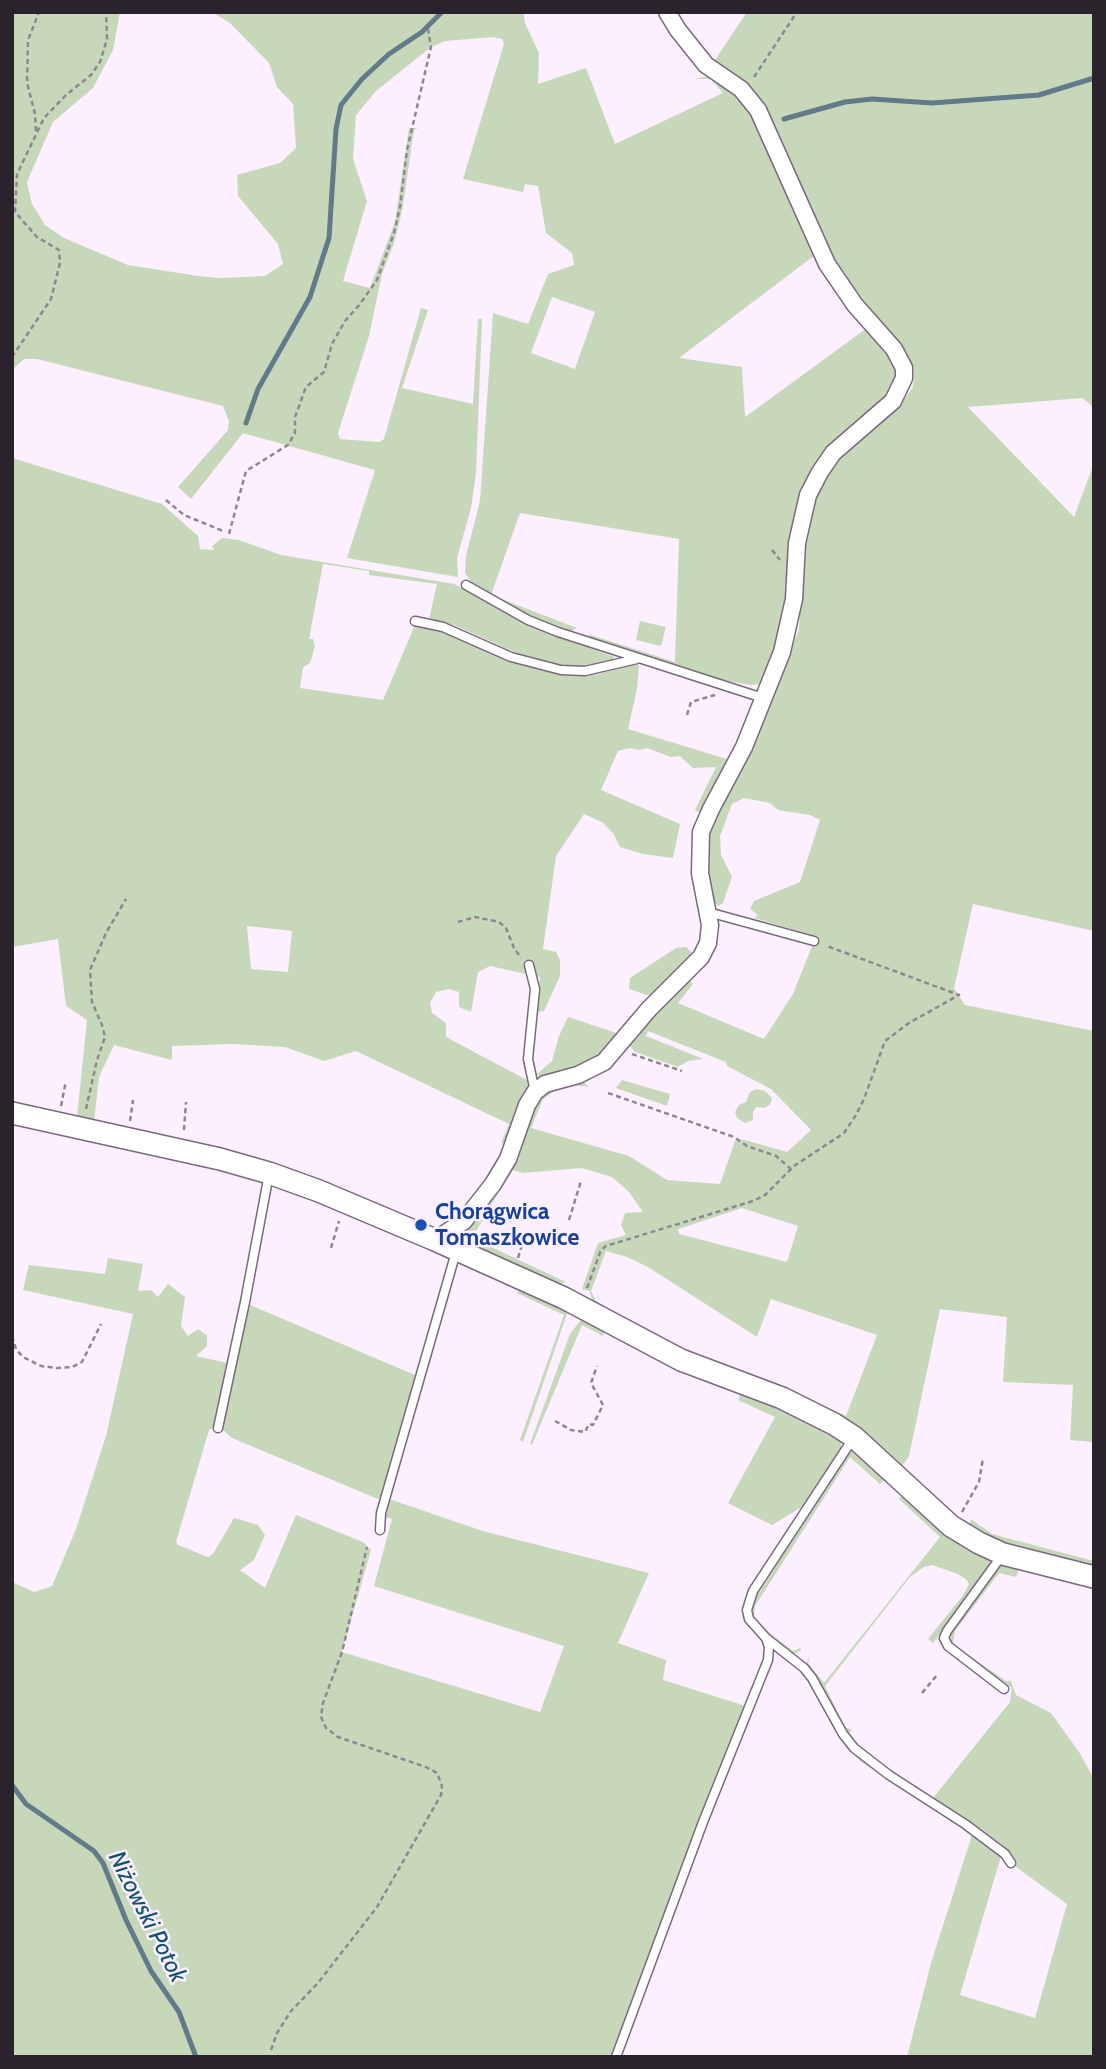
<!DOCTYPE html>
<meta charset="utf-8">
<style>
body{margin:0}
#map{position:relative;width:1106px;height:2069px;overflow:hidden;background:#fcefff;font-family:Cabin,sans-serif}
canvas{display:block}
.frame{position:absolute;inset:0;border:14px solid #2a232c;pointer-events:none}
</style>
<div id="map">
<canvas width="1106" height="2069"></canvas>
<div class="frame"></div>
</div>
<script>
const context = document.querySelector('canvas').getContext('2d');
context.lineJoin = 'round';
function fillPath(path, color) {
  context.fillStyle = color;
  context.fill(path, 'evenodd');
}
function poly(rows) {
  const path = new Path2D();
  for (const r of rows) {
    path.moveTo(r[0], r[1]);
    for (let i = 2; i < r.length; i += 2) path.lineTo(r[i], r[i + 1]);
  }
  return path;
}
function stroke(path, color, width, dash) {
  context.strokeStyle = color;
  context.lineWidth = width;
  context.lineCap = dash ? 'butt' : 'round';
  context.setLineDash(dash || []);
  context.stroke(path);
}
function drawText(font, color, halo, rows, align = 'center') {
  context.font = font + ' Cabin,sans-serif';
  context.lineWidth = 5;
  context.setLineDash([]);
  context.textBaseline = 'middle';
  context.strokeStyle = halo;
  context.fillStyle = color;
  for (const [text, x, y, turn = 0] of rows) {
    context.save();
    context.translate(x, y);
    context.rotate((+turn || 0) * Math.PI / 180);
    context.textAlign = isNaN(turn) ? turn : align;
    if (halo) context.strokeText(text, 0, 0);
    context.fillText(text, 0, 0);
    context.restore();
  }
}
fillPath(poly([
 [12,12,120,12,113,50,93,88,53,122,27,182,32,204,45,225,64,238,128,265,198,276,221,278,265,276,283,264,278,244,238,196,237,175,280,163,296,148,293,104,277,87,269,63,230,23,212,12,523,12,525,23,539,53,538,84,586,68,615,144,723,93,711,79,694,79,710,76,720,80,748,106,815,255,679,358,742,367,745,417,867,328,883,344,898,372,891,392,802,490,793,521,785,625,764,679,760,684,750,685,722,680,675,667,591,639,588,631,591,635,675,662,679,539,520,513,491,595,577,628,569,632,528,615,474,585,465,573,466,556,480,501,493,313,528,324,548,274,574,265,572,253,546,233,538,186,525,184,523,192,463,179,504,44,502,39,493,37,445,41,431,47,376,91,356,115,353,159,367,201,343,281,370,288,395,222,409,128,418,128,414,130,402,211,394,243,382,274,369,336,338,433,340,439,379,442,384,439,421,308,428,310,402,388,473,404,478,319,482,319,476,473,471,508,457,558,458,577,347,558,375,470,243,433,191,499,178,487,228,430,229,421,223,406,37,359,24,359,12,370],
 [552,297,595,312,575,369,531,353],
 [747,12,1094,12,1094,408,1083,398,968,407,1074,517,1094,463,1094,931,973,904,954,988,965,1005,1094,1031,1094,1442,1070,1440,1073,1385,1003,1382,1007,1317,940,1309,909,1456,900,1469,807,1399,846,1416,877,1335,771,1299,757,1337,648,1267,627,1257,606,1251,591,1291,596,1301,663,1341,593,1305,590,1291,582,1289,598,1243,626,1235,621,1225,625,1213,643,1212,629,1192,612,1177,582,1168,523,1173,512,1170,472,1238,566,1282,559,1284,463,1241,464,1234,509,1168,539,1097,550,1089,565,1083,583,1081,589,1087,575,1085,553,1092,543,1099,531,1128,629,1156,667,1180,720,1184,735,1141,745,1140,787,1152,811,1130,771,1089,727,1066,726,1062,648,1031,646,1036,703,1059,688,1061,678,1067,635,1052,628,1044,678,988,689,980,693,984,678,1003,764,1039,793,994,816,936,754,918,758,915,750,909,754,901,800,882,820,820,810,815,778,810,770,803,744,798,732,804,720,836,721,855,732,877,723,903,718,906,712,900,705,857,706,836,771,700,799,629,804,547,809,509,822,480,852,444,906,397,913,387,914,376,914,367,855,294,828,249,770,119,756,95,713,63],
 [742,1208,798,1226,787,1262,679,1234,678,1229],
 [12,458,162,504,198,536,200,549,214,550,212,546,222,538,239,540,281,555,454,584,551,633,614,657,613,661,584,667,551,665,526,657,454,625,429,619,437,584,369,575,369,571,323,564,309,639,313,639,315,646,310,663,303,667,300,688,383,700,415,625,449,633,502,658,557,673,582,676,599,674,631,665,639,665,637,689,628,729,730,760,701,813,695,810,716,767,693,768,680,756,671,757,647,748,639,750,630,748,618,751,601,790,680,824,673,858,643,854,620,847,613,833,602,822,584,814,556,856,543,949,556,952,560,960,560,976,544,1011,537,1012,540,977,490,966,478,972,471,1012,459,1007,459,992,449,989,436,992,430,1003,432,1013,446,1023,446,1037,527,1080,528,1090,509,1143,501,1143,509,1124,356,1051,324,1061,285,1047,232,1044,172,1046,172,1060,114,1045,99,1077,94,1121,77,1117,87,1020,66,1006,58,939,12,947],
 [247,926,292,931,288,972,251,969],
 [640,621,666,627,661,646,636,640],
 [686,947,692,953,650,996,629,989,630,978,676,948],
 [568,1017,619,1034,596,1061,544,1081,537,1074,552,1061,559,1036],
 [622,1080,670,1094,667,1106,616,1088],
 [757,1089,765,1091,772,1098,770,1105,764,1108,756,1107,753,1112,753,1120,745,1123,737,1118,735,1112,739,1105,746,1102,750,1092],
 [108,1258,143,1264,138,1291,151,1290,158,1297,168,1284,185,1297,181,1326,188,1336,198,1329,207,1335,207,1346,196,1356,227,1363,213,1428,209,1430,176,1542,178,1545,208,1557,213,1554,234,1518,258,1525,265,1535,254,1560,240,1570,265,1588,296,1515,363,1542,371,1550,342,1652,540,1712,564,1646,374,1586,392,1519,384,1517,389,1499,486,1532,649,1573,618,1643,666,1660,663,1680,746,1706,719,1772,613,2057,12,2057,12,1582,34,1592,52,1586,76,1529,106,1436,133,1314,23,1290,29,1265,105,1274],
 [520,1290,529,1290,569,1308,523,1442,520,1440,564,1315,517,1293],
 [250,1305,415,1375,383,1496,378,1499,232,1438,221,1428],
 [584,1316,605,1327,603,1336,582,1325,532,1445,530,1444,570,1334],
 [742,1391,797,1413,841,1438,841,1449,805,1505,772,1525,728,1503,775,1417,738,1400],
 [853,1450,857,1450,887,1477,880,1484,850,1457,755,1606,754,1616,759,1625,793,1651,800,1648,802,1650,793,1654,758,1627,753,1618,753,1602,848,1454],
 [904,1493,990,1557,990,1568,933,1643,928,1639,964,1594,969,1584,967,1580,958,1574,932,1565,924,1567,910,1577,825,1686,845,1727,852,1730,849,1733,861,1749,874,1760,933,1798,1010,1702,1012,1688,951,1643,951,1630,1001,1566,1006,1563,1020,1567,1016,1577,999,1573,955,1631,953,1644,1006,1681,1011,1681,1016,1695,1051,1713,1079,1752,1094,1779,1094,2057,907,2057,931,1963,972,1835,860,1761,846,1746,834,1726,861,1760,966,1827,1001,1856,960,1995,1035,2018,1067,1904,1016,1867,1004,1846,987,1833,870,1758,859,1749,843,1728,821,1686,805,1665,810,1656,808,1663,824,1683,940,1537,899,1499],
 [971,1519,992,1534,1094,1561,1094,1570,1028,1554,968,1529]
]), '#c6d8b9');
stroke(poly([
 [784,119,845,102,872,99,932,103,1039,95,1094,78],
 [246,423,258,389,310,297,329,238,336,129,341,105,362,79,389,54,422,32,442,12],
 [12,1785,26,1804,94,1851,103,1863,126,1920,151,1971,179,2012,196,2057]
]), '#637a8b', 5);
const lane = poly([
 [466,585,528,620,558,632,763,698],
 [415,621,443,627,511,657,561,670,585,671,637,659],
 [708,912,814,941],
 [529,965,535,989,528,1059,535,1092],
 [218,1428,245,1302,269,1174],
 [854,1437,753,1591,747,1610,749,1619,766,1638,804,1668,812,1678,843,1734,854,1748,889,1775,965,1824,1005,1854,1011,1863],
 [380,1530,381,1513,456,1252],
 [1003,1554,947,1631,944,1638,948,1646,1004,1689],
 [616,2057,703,1822,768,1660,769,1647,766,1638]
]);
const street = poly([
 [435,1240,464,1221,493,1184,508,1159,527,1105,535,1092,545,1084,578,1075,604,1062,649,1009,701,957,708,943,710,925,700,873,701,832,711,809,744,747,782,652,794,599,797,543,808,495,820,472,833,453,893,401,904,378,904,368,894,349,855,305,827,264,758,110,741,89,706,65,678,30,667,12]
]);
const secondary = poly([
 [12,1113,220,1159,269,1173,319,1191,435,1240,564,1298,681,1360,782,1398,834,1424,854,1437,951,1526,979,1543,1003,1554,1094,1577]
]);
stroke(lane, '#7a687e', 11);
stroke(street, '#7a687e', 19);
stroke(secondary, '#7a687e', 24);
stroke(poly([
 [754,77,797,12],
 [36,131,35,114,27,83,28,40,39,12],
 [12,357,51,299,60,263,59,250,37,237,15,212,17,174,44,118,66,95,91,75,100,62,107,39,106,12],
 [166,500,184,515,223,531],
 [229,534,246,471,288,445,295,433,295,417,306,387,324,372,332,344,345,321,360,304,377,280,394,233,400,207,407,150,431,47,428,29],
 [772,550,780,560],
 [687,715,691,702,715,695],
 [458,922,475,917,499,922,506,928,514,948,521,958],
 [632,1054,682,1071],
 [608,1093,734,1137,747,1146,776,1156,791,1169],
 [61,1106,66,1081],
 [86,1109,97,1060,105,1037,102,1025,92,1002,90,970,106,933,126,899],
 [130,1121,133,1100],
 [184,1130,186,1102],
 [569,1220,581,1181],
 [331,1248,339,1221],
 [518,1258,522,1245],
 [587,1288,601,1250,606,1246,753,1201,765,1195,794,1166,844,1133,856,1115,864,1099,885,1041,909,1023,959,995,827,946],
 [12,1336,16,1349,23,1357,41,1366,57,1368,72,1367,82,1362,101,1324],
 [555,1421,571,1430,585,1432,589,1424,593,1425,603,1405,591,1383,597,1366],
 [962,1512,979,1482,983,1458],
 [922,1693,937,1675],
 [271,2050,277,2033,291,2011,318,1983,377,1907,441,1795,442,1786,437,1773,426,1767,338,1737,326,1728,321,1717,323,1703,342,1652,367,1547]
]), '#8f8692', 2.5, [5, 3.5]);
stroke(lane, '#fff', 8);
stroke(street, '#fff', 16);
stroke(secondary, '#fff', 21);
for (const [x, y, r, color] of [
 [421,1225,7,"#1a4fb4"]
]) {
  const dot = new Path2D();
  dot.arc(x, y, r, 0, 2 * Math.PI);
  context.fillStyle = color;
  context.fill(dot);
  stroke(dot, '#fcefff', 2.5);
}
drawText('bold 23px', '#164399', '#fcefff', [
 ["Chorągwica",435,1212],
 ["Tomaszkowice",435,1238]
], 'left');
drawText('italic 24px', '#0f5371', '#fcefff', [
 ["Niżowski Potok",147,1917,63]
]);
</script>
